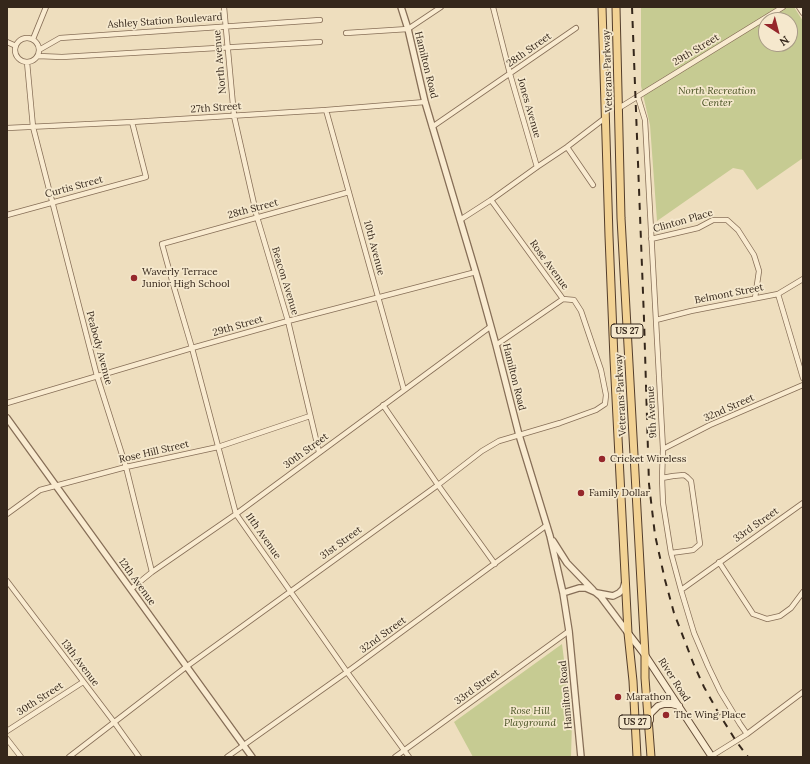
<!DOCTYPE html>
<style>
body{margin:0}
#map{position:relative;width:810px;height:764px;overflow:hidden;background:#eedebe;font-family:Lora,serif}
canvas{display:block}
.frame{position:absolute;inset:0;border:8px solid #35271b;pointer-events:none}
.north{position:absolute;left:758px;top:12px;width:40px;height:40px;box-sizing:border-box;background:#f5e8cd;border:1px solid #a89b86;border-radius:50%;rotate:144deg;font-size:11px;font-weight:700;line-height:16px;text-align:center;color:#35271b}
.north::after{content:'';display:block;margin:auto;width:14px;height:18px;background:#95272b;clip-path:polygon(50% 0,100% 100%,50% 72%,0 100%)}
</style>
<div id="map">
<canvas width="810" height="764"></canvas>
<div class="frame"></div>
<div class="north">N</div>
</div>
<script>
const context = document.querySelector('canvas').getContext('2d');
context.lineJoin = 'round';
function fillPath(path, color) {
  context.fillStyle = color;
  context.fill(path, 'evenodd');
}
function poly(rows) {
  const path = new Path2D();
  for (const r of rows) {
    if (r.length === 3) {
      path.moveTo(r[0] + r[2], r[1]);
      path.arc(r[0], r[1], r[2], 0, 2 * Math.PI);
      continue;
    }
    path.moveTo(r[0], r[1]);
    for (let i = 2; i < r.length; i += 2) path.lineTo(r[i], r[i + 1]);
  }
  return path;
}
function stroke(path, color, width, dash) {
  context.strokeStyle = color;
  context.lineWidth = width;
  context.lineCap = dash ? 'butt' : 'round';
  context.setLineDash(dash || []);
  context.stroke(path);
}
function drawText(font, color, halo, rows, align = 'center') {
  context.font = font + ' Lora,serif';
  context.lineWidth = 3.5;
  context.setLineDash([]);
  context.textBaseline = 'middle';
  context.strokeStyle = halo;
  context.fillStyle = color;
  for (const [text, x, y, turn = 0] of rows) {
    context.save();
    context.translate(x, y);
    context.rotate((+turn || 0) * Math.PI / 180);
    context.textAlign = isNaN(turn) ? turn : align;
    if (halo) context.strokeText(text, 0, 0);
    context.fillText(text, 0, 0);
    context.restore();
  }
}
fillPath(poly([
 [641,7,794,7,803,21,803,158,757,190,743,170,733,168,657,221,650,125,641,86],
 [766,20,790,20,790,44,766,44],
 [562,644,572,722,571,757,473,757,454,722]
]), '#c6cb92');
const minor = poly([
 [224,7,234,116,257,217,288,321,319,452],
 [493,7,510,74,537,167],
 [799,7,803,13],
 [346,33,408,29,441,7],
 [27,50,12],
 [33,39,46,7],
 [7,42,16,46],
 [39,50,60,38,320,20],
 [38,56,62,57,320,42],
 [27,62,33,127,97,376,126,467,152,572],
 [638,97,645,120,663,449,662,478,663,503,671,553,681,590,694,633,708,666,720,691,740,724,747,734],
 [619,108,783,7],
 [326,110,404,390],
 [432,127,576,28],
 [7,128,132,122,326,110,425,102],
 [567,147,593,185],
 [349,192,162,244,173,284,192,348,236,514,347,672,409,757],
 [7,215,146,177,132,122],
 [460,220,491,200,537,167,567,147,605,118],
 [651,239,698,228,713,220,727,220,738,230,754,255,759,271,755,298],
 [778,294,803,378],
 [656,320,691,311,778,294,803,279],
 [496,345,563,299],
 [7,403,192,348,288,321,476,272],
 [383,405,438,485,495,564],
 [663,449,710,425,803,385],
 [662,478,673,476,684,475,687,477,691,481,700,544,693,550,671,553],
 [7,514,40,490,126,467,218,447,310,416],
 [719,562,753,614,767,619,780,616,791,608,803,592],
 [7,581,114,722,139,757],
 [131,589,152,572,236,514,490,327],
 [681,590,803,503],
 [7,731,83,682],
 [7,739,21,757],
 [69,757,186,667,438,485,482,451,499,441,560,423,596,410,605,404,606,395,601,370,581,311,574,300,563,299,491,200],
 [227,757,347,672,547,525],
 [395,757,569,631],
 [710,757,747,734,803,692]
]);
const tertiary = poly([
 [401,7,408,29,425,102,478,280,496,345,519,435,550,536,563,593,569,631,581,757],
 [7,418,252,757],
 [553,541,567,563,593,590],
 [563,593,579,588,586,588,595,592,601,597,628,633],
 [597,593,613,596,619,593,623,589,625,582]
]);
const secondary = poly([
 [628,633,645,655,712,757],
 [650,720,650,714,658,706,664,704,672,704,679,706]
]);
const primary = poly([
 [602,7,609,236,614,359,628,633,633,681,637,757],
 [616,7,621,218,645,655,645,678,651,757]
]);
stroke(minor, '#866e57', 6);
stroke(tertiary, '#866e57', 8);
stroke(secondary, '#674f3a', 8);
stroke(primary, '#533d2b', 9);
stroke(minor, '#f9ebd0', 4.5);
stroke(tertiary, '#f9ebd0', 5.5);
stroke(secondary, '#f9ebd0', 6);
stroke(primary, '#f2d294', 7);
stroke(poly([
 [632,7,644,319,649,484,655,535,665,580,674,613,694,665,704,687,718,712,736,741,748,757]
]), '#35271b', 2, [7, 7]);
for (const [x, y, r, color] of [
 [134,278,4,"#95272b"],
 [602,459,4,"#95272b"],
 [581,493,4,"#95272b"],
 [618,697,4,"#95272b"],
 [666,715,4,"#95272b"]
]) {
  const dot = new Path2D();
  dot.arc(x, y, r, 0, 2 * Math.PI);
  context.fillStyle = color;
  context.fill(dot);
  stroke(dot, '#f5e8cd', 1.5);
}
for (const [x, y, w] of [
 [627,331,32],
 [635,722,32]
]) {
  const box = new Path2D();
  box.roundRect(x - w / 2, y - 7, w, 14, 3);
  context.fillStyle = '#f5e8cd';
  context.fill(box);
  stroke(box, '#35271b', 1);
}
drawText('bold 9px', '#35271b', null, [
 ["US 27",627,331],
 ["US 27",635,722]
]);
drawText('10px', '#35271b', '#f5e8cd', [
 ["Ashley Station Boulevard",165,21,-4],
 ["28th Street",529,50,-35],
 ["29th Street",696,50,-31],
 ["North Avenue",220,62,-95],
 ["Hamilton Road",426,65,76],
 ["Veterans Parkway",608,71,-92],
 ["27th Street",216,108,-4],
 ["Jones Avenue",529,108,74],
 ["Curtis Street",74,187,-15],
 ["28th Street",253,209,-15],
 ["Clinton Place",683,221,-16],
 ["10th Avenue",374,248,75],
 ["Rose Avenue",549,265,54],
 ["Beacon Avenue",285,281,73],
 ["Belmont Street",729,294,-11],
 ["29th Street",238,326,-16],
 ["Peabody Avenue",99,348,75],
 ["Hamilton Road",514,377,76],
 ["Veterans Parkway",621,395,-93],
 ["32nd Street",729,408,-24],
 ["9th Avenue",652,412,-93],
 ["30th Street",306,451,-36],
 ["Rose Hill Street",154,452,-13],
 ["33rd Street",756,525,-35],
 ["11th Avenue",263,536,55],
 ["31st Street",341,543,-36],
 ["12th Avenue",137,582,54],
 ["32nd Street",383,635,-36],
 ["13th Avenue",80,663,53],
 ["River Road",674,680,57],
 ["33rd Street",477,687,-36],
 ["Hamilton Road",566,695,-95],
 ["30th Street",40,699,-33]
]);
drawText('italic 10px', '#475122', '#f5e8cd', [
 ["North Recreation",717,91],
 ["Center",717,103],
 ["Rose Hill",530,711],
 ["Playground",530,723]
]);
drawText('10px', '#35271b', '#f5e8cd', [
 ["Waverly Terrace",142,272],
 ["Junior High School",142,284],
 ["Cricket Wireless",610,459],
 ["Family Dollar",589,493],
 ["Marathon",626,697],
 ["The Wing Place",674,715]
], 'left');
</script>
